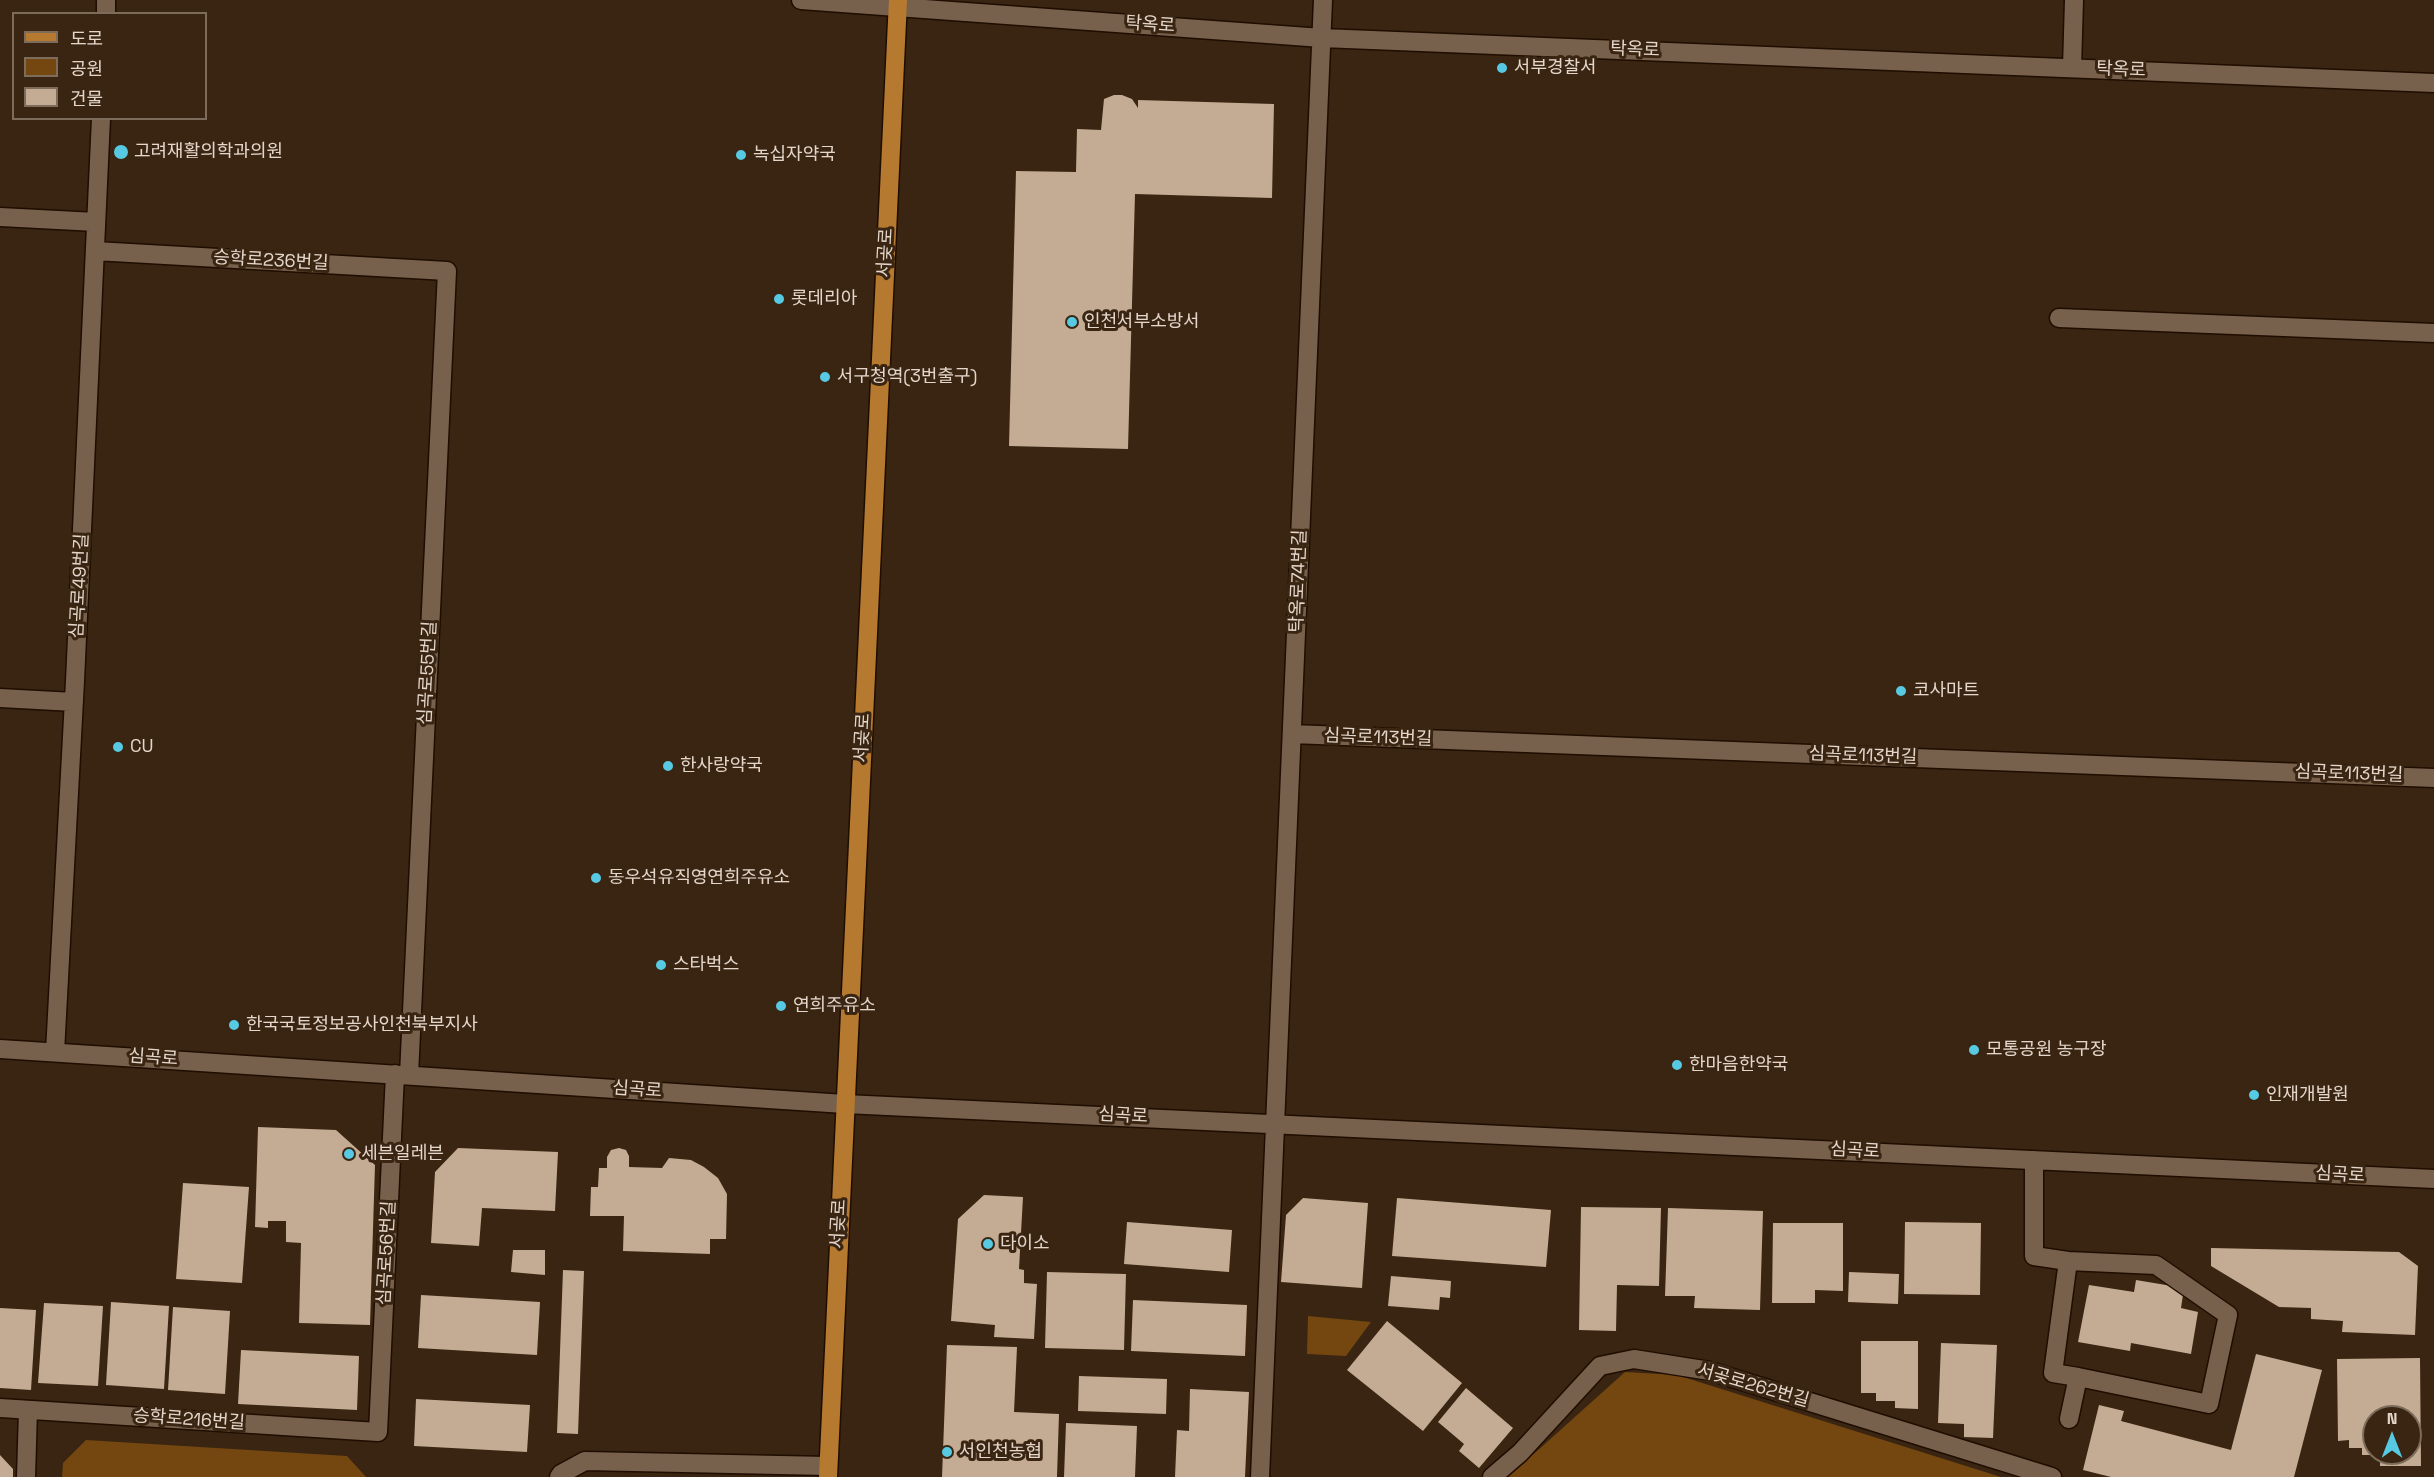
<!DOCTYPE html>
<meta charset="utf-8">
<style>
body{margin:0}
#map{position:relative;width:2434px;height:1477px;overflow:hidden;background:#392511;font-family:"Space Grotesk","Noto Sans KR",sans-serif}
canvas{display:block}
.legend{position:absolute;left:12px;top:12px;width:195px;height:108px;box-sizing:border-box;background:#392511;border:2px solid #7d6c5b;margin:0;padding:8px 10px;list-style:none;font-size:18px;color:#e4d6cb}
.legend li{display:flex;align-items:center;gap:12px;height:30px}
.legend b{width:30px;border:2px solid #7d6c5b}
.north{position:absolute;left:2362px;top:1405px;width:60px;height:60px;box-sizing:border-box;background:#392511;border:2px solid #7d6c5b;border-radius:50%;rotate:0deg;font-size:16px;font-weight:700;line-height:24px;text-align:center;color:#e4d6cb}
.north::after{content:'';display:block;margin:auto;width:21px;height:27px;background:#57c9e2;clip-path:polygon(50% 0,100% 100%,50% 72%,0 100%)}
</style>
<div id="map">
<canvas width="2434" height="1477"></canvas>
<ul class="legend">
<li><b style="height:8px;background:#b67930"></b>도로</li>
<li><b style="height:16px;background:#744610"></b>공원</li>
<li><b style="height:16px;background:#c4ab94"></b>건물</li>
</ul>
<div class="north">N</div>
</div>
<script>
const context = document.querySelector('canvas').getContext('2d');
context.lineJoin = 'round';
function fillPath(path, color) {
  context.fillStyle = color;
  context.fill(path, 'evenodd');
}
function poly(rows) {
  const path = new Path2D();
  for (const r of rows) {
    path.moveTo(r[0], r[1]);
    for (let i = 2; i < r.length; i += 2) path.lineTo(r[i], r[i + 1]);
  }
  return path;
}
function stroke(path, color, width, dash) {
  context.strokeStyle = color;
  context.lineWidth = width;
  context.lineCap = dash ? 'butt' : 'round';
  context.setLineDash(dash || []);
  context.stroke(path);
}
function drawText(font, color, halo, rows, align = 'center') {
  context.font = font + ' "Space Grotesk","Noto Sans KR",sans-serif';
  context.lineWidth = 6;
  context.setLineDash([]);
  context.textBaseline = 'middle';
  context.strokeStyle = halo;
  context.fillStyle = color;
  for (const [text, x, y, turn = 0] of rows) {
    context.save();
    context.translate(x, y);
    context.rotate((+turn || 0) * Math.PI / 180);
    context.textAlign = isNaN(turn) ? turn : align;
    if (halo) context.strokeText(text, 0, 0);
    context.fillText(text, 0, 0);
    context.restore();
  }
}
fillPath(poly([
 [1308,1316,1371,1322,1346,1356,1307,1354],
 [1625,1372,1677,1375,2001,1477,1508,1477],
 [86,1440,347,1456,366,1477,62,1477,63,1463]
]), '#744610');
fillPath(poly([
 [1114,95,1122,95,1132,99,1138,108,1138,100,1274,104,1272,198,1135,194,1128,449,1009,446,1016,171,1076,172,1077,129,1101,130,1104,99],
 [258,1127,336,1130,375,1165,370,1325,299,1323,301,1243,286,1242,286,1221,268,1221,268,1228,255,1227],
 [458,1148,558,1152,555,1211,482,1208,479,1246,431,1243,435,1172],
 [619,1148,626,1150,629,1156,629,1167,662,1168,669,1158,691,1160,704,1167,718,1178,727,1194,726,1239,710,1239,710,1254,623,1251,624,1216,590,1216,591,1187,598,1187,599,1168,607,1168,607,1157,611,1150],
 [183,1183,249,1187,242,1283,176,1279],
 [984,1195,1023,1197,1019,1269,1024,1270,1024,1283,1037,1284,1034,1339,994,1337,995,1325,951,1321,958,1219],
 [1303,1198,1368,1203,1362,1288,1281,1282,1286,1215],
 [1397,1198,1551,1210,1546,1267,1392,1256],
 [1581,1207,1661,1208,1659,1286,1617,1285,1616,1331,1579,1330],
 [1668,1208,1763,1211,1760,1310,1694,1308,1695,1296,1665,1296],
 [1127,1222,1232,1230,1229,1272,1124,1264],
 [1905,1222,1981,1223,1980,1295,1904,1294],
 [1773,1223,1843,1223,1843,1291,1815,1290,1815,1303,1772,1303],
 [2211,1248,2399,1252,2418,1266,2415,1335,2342,1332,2343,1321,2311,1319,2311,1308,2279,1307,2211,1266],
 [513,1250,545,1250,545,1275,511,1272],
 [563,1270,584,1271,578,1434,557,1433],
 [1047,1272,1126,1274,1124,1350,1045,1348],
 [1849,1272,1899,1274,1898,1304,1848,1302],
 [1391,1276,1451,1281,1450,1298,1440,1297,1439,1310,1388,1306],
 [2136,1280,2184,1288,2181,1308,2198,1312,2191,1354,2131,1343,2130,1351,2078,1342,2089,1285,2134,1292],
 [421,1295,540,1302,537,1355,418,1348],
 [1133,1300,1247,1305,1245,1356,1131,1351],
 [111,1302,169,1306,164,1389,106,1385],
 [44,1303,103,1306,98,1386,38,1383],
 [173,1307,230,1311,225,1394,168,1390],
 [0,1308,36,1310,31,1390,0,1388],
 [1387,1321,1462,1383,1423,1431,1347,1370],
 [1861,1341,1918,1341,1918,1409,1895,1408,1895,1401,1876,1401,1876,1393,1861,1393],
 [1941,1343,1997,1345,1993,1438,1964,1437,1964,1424,1938,1423],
 [947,1345,1017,1347,1014,1412,1059,1414,1057,1477,942,1477],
 [241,1350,359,1356,357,1410,238,1404],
 [2256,1354,2322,1370,2294,1477,2111,1477,2083,1470,2099,1405,2124,1411,2121,1421,2231,1450],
 [2420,1358,2421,1466,2380,1466,2380,1453,2410,1453,2410,1417,2374,1417,2374,1455,2362,1455,2362,1448,2349,1448,2349,1440,2338,1441,2337,1359],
 [1079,1376,1167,1379,1166,1414,1078,1411],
 [1466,1388,1513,1428,1479,1468,1459,1451,1464,1444,1438,1422],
 [1190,1389,1249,1392,1245,1477,1175,1477,1177,1430,1189,1431],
 [416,1399,530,1405,527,1452,414,1446],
 [1066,1423,1137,1426,1135,1477,1064,1477],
 [0,1455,13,1469,13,1477,0,1477]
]), '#c4ab94');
const minor = poly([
 [801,0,1322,38,2434,83],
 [106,14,106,0],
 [2072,68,2074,0],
 [0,217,96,222],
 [95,251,447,271,409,1075],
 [2059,318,2434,333],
 [0,698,74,702],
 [1292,734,2434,778],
 [0,1049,845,1104,2434,1179],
 [55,1052,75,681,101,118],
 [2034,1160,2034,1256,2068,1261,2053,1373,2078,1377,2069,1419],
 [2068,1261,2156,1265,2228,1315,2209,1404,2078,1377],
 [0,1408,378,1432,395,1074],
 [26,1477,28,1410],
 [559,1477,561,1474,585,1461,828,1466],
 [1260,1477,1323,0],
 [1492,1477,1520,1453,1600,1366,1634,1359,1710,1371,2052,1477]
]);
const major = poly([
 [828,1477,898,0]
]);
stroke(minor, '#1f0d00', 21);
stroke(major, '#1f0d00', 21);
stroke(minor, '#78614c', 18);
stroke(major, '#b67930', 18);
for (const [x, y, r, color] of [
 [1502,68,6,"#57c9e2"],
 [121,152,8,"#57c9e2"],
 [741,155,6,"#57c9e2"],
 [779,299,6,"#57c9e2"],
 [1072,322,6,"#57c9e2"],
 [825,377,6,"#57c9e2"],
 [1901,691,6,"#57c9e2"],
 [118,747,6,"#57c9e2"],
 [668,766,6,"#57c9e2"],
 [596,878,6,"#57c9e2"],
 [661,965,6,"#57c9e2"],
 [781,1006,6,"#57c9e2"],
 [234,1025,6,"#57c9e2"],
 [1974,1050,6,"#57c9e2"],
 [1677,1065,6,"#57c9e2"],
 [2254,1095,6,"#57c9e2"],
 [349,1154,6,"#57c9e2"],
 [988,1244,6,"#57c9e2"],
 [947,1452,6,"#57c9e2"]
]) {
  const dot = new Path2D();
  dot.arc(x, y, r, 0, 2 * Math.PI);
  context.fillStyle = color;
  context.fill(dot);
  stroke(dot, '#392511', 2);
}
drawText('18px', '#e4d6cb', '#392511', [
 ["탁옥로",1150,25,4],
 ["탁옥로",1635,50,2],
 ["탁옥로",2121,70,2],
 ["서곶로",886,253,-87],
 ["승학로236번길",271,261,3],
 ["탁옥로74번길",1299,581,-88],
 ["심곡로49번길",80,586,-87],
 ["심곡로55번길",428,673,-87],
 ["서곶로",863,738,-87],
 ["심곡로113번길",1378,738,2],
 ["심곡로113번길",1863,756,2],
 ["심곡로113번길",2349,774,2],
 ["심곡로",153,1058,4],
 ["심곡로",637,1090,4],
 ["심곡로",1123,1116,3],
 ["심곡로",1855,1151,3],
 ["심곡로",2340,1175,3],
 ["서곶로",839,1224,-87],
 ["심곡로56번길",387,1253,-87],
 ["서곶로262번길",1753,1386,16],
 ["승학로216번길",189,1420,4]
]);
drawText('18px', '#e4d6cb', '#392511', [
 ["서부경찰서",1514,68],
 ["고려재활의학과의원",134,152],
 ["녹십자약국",753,155],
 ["롯데리아",791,299],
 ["인천서부소방서",1084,322],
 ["서구청역(3번출구)",837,377],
 ["코사마트",1913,691],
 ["CU",130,747],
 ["한사랑약국",680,766],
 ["동우석유직영연희주유소",608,878],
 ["스타벅스",673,965],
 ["연희주유소",793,1006],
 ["한국국토정보공사인천북부지사",246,1025],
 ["모통공원 농구장",1986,1050],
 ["한마음한약국",1689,1065],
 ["인재개발원",2266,1095],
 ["세븐일레븐",361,1154],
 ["다이소",1000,1244],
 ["서인천농협",959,1452]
], 'left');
</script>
